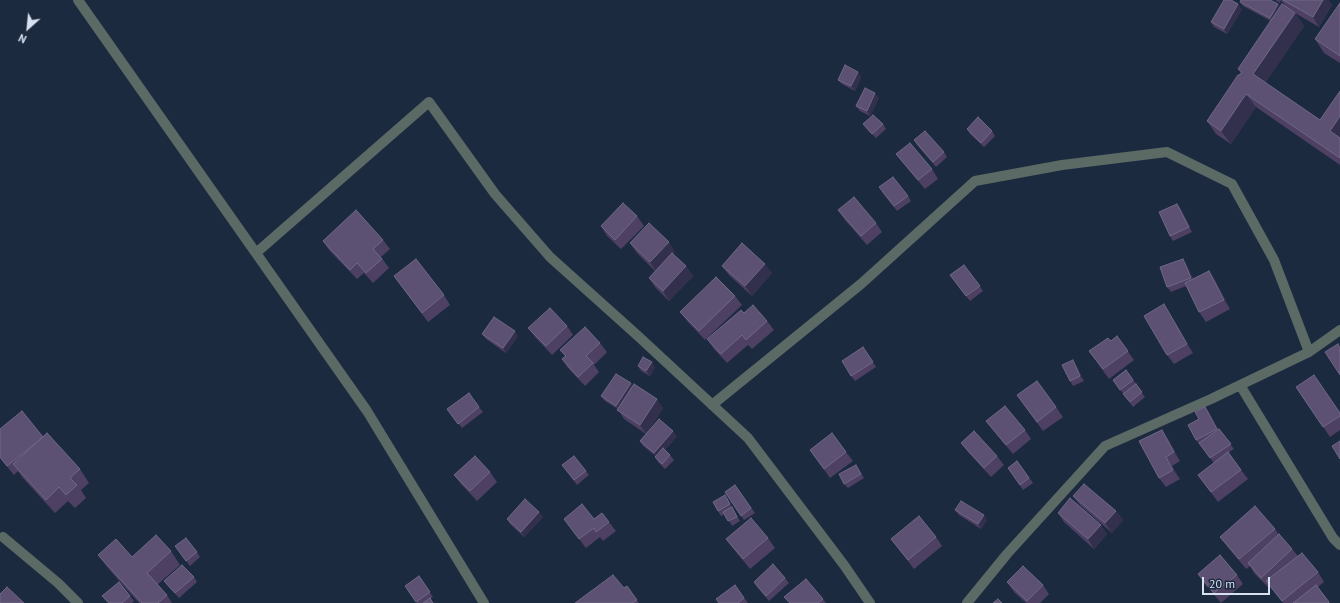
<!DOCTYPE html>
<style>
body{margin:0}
#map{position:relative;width:1340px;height:603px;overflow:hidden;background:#1c2a40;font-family:"PT Sans",sans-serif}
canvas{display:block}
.north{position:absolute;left:8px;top:8px;width:40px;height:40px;-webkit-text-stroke:3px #1c2a40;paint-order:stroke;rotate:207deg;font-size:11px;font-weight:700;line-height:16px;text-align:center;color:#d7e1ef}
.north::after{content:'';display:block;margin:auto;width:14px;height:18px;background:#d7e1ef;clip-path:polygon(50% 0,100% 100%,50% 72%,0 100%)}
.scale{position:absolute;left:1202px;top:577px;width:68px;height:18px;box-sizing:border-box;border:2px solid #d7e1ef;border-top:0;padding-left:5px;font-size:12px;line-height:14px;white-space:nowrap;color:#d7e1ef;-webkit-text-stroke:3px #1c2a40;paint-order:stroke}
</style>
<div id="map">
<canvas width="1340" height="603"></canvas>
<div class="north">N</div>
<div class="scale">20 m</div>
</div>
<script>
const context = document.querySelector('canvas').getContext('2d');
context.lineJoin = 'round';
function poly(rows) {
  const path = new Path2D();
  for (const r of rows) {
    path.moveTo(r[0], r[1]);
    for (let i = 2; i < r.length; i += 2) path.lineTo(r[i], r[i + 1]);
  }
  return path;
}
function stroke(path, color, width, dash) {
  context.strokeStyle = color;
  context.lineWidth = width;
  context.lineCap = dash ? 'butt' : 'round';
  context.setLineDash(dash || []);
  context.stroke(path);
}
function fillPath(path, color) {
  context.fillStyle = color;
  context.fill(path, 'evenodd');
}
stroke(poly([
 [78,0,367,411,484,603],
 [256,253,429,102,495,194,550,257,638,336,748,438,844,565,870,603],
 [1240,385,1333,538,1340,545],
 [712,405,861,284,975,181,1062,165,1167,152,1232,184,1274,260,1309,352],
 [3,537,58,583,78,603],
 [967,603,1007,554,1105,446,1211,399,1309,352,1340,330]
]), '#5b6a64', 10);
fillPath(poly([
 [1275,0,1328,0,1332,5,1319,27,1295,13,1304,26,1265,83,1320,120,1340,91,1340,165,1256,107,1231,144,1216,134,1207,121,1241,73,1238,69,1271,21,1243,6,1240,2,1278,4,1280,7,1285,6,1281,0,1280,3],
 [1340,3,1340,63,1324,53,1315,39],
 [1242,9,1227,34,1214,27,1211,22],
 [861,77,855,91,842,84,838,80],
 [879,98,870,116,860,111,856,106],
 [863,124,883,124,886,129,876,138,867,129],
 [967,129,992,131,995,136,984,147,970,134],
 [914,140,944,152,947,157,936,167,917,145],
 [896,154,932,169,938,179,925,189,903,163],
 [882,192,908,196,911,201,897,211],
 [1177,204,1181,209,1192,232,1173,241,1170,236],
 [838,210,876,223,882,232,867,245,845,220],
 [637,216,644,226,621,249,607,236,601,226],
 [383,240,390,249,381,257,389,268,373,283,364,273,357,279,329,250,323,241],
 [630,243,675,252,673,254,686,266,693,276,669,301,655,287,649,278,655,271,637,253],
 [1186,263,1193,279,1209,271,1215,280,1230,309,1206,322,1199,312,1186,286,1171,292,1167,287],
 [964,265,983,291,970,301,950,275],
 [722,266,772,273,752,296,729,275],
 [394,276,444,295,450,305,428,322],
 [735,296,742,305,705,340,687,321,680,312],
 [744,313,767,321,774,330,752,349,748,345,727,363,714,349,707,339],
 [1170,314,1193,353,1174,364,1167,355],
 [567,326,573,335,552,355,535,337,528,328],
 [482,334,518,336,506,353,486,339],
 [1117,336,1134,360,1109,379,1089,351,1111,341],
 [600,343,607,352,594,365,599,372,585,386,568,368,562,359,565,356,560,350],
 [863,347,876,367,855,381,851,376],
 [1076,365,1084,381,1073,386,1070,381],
 [638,366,655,367,650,376,641,371],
 [1126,370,1137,385,1136,385,1145,397,1133,407,1113,380],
 [633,386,663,408,648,431,677,436,665,450,670,455,674,460,665,469,658,462,655,457,656,456,643,446,640,441,646,434,624,419,618,409,605,401,601,396],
 [1296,387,1340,413,1340,430,1330,437],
 [1017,395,1056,407,1063,417,1043,431],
 [479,407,483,412,462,428,447,409],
 [1205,407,1209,412,1218,430,1219,429,1234,449,1228,453,1248,479,1218,502,1198,475,1214,463,1200,444,1199,444,1196,440,1199,419],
 [986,421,1025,430,1031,439,1013,454,993,430],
 [0,429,43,437,80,469,89,483,81,490,86,498,75,508,68,501,55,513,22,477,18,471,14,475,0,458],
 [1168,439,1180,461,1172,466,1180,479,1166,487,1159,478],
 [961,443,997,456,1004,465,991,477,968,452],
 [810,450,846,452,853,461,830,478],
 [1017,461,1033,483,1023,490,1008,468],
 [562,465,586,471,589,475,577,485],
 [856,465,864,478,848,488,844,484],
 [490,472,497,482,477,501,461,484,454,475],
 [735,485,755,513,744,520,725,492],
 [1073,496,1116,511,1123,520,1112,533,1080,505],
 [728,500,740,521,732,526,725,514,721,516,718,511],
 [955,510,987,520,981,529,959,515],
 [539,512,543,517,524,537,510,524,507,519],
 [1058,513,1107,534,1094,549,1064,522],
 [564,519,594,519,609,522,616,531,603,541,600,537,586,548],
 [1275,529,1279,535,1292,549,1298,556,1318,572,1324,582,1318,587,1330,603,1283,603,1269,585,1268,587,1254,573,1250,566,1246,569,1227,546,1220,537],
 [936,537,942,546,914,569,891,539],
 [768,538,775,548,750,569,733,548,726,539],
 [175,546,197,552,200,557,190,566],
 [171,551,180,565,157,585,167,595,172,603,139,603,108,568,98,555,132,557],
 [1198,574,1237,575,1243,584,1221,603,1204,583],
 [419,576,433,597,430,599,433,603,417,603,405,586],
 [194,577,197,582,179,598,168,586,164,581],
 [785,578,789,583,769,601,757,587,754,582],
 [1007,582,1043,585,1049,594,1040,603,1026,603,1014,592],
 [735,585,748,603,719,603],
 [627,586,639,603,575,603,624,588],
 [102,596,130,596,134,601,132,603,108,603],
 [784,597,823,599,826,603,789,603]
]), '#4d4063');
fillPath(poly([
 [1323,0,1328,0,1332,5,1319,27,1313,17],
 [1238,4,1242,9,1227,34,1224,29],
 [1278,4,1281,9,1274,23,1270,18],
 [1295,13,1304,26,1262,88,1253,74],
 [858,72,861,77,855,91,851,86],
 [875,93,879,98,870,116,867,111],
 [1246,94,1256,107,1231,144,1221,131],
 [1340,116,1340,143,1330,131],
 [1177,204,1181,209,1192,232,1189,227],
 [669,242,675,252,656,272,650,262],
 [1183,259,1186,263,1194,282,1191,278],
 [765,264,772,273,752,296,745,286],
 [686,266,693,276,669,301,663,291],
 [1209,271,1215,280,1230,309,1224,300],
 [1164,304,1170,314,1193,353,1187,344],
 [515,331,518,336,506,353,503,348],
 [1073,360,1076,365,1084,381,1080,376],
 [652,362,655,367,650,376,646,371],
 [631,383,634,388,619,410,616,406],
 [657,399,663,408,646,434,640,425],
 [1205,407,1209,412,1220,433,1217,429],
 [1162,430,1168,439,1180,461,1174,452],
 [673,431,677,436,658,458,654,453],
 [1166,457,1172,466,1180,479,1173,470],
 [1116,511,1123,520,1112,533,1105,523],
 [539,512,543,517,524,537,521,532],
 [984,515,987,520,981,529,978,524],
 [1101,525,1107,534,1094,549,1088,539]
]), '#33304e');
const building = poly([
 [1224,0,1231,0,1238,4,1224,29,1211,22,1224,0],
 [1241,0,1270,0,1278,4,1270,18,1240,2,1241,0],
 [1283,0,1323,0,1313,17,1283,0],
 [1340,3,1340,56,1315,39,1340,3],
 [1282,4,1295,13,1253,74,1320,120,1340,91,1340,116,1330,131,1340,138,1340,158,1246,94,1221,131,1207,121,1238,75,1239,75,1242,72,1238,69,1282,4],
 [845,65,858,72,851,86,838,80,845,65],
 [865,88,875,93,867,111,856,106,865,88],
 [873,115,883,124,872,134,863,124,873,115],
 [978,117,992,131,981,143,967,129,978,117],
 [925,131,944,152,933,162,914,140,925,131],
 [910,143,932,169,918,180,896,154,910,143],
 [893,177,908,196,894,206,879,187,893,177],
 [854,197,876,223,861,236,838,210,854,197],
 [623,203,637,216,615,240,601,226,623,203],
 [1177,204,1189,227,1170,236,1159,212,1177,204],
 [356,210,383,240,373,249,382,259,366,273,357,263,350,270,323,241,356,210],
 [649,223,669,242,650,262,630,243,649,223],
 [742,243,765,264,745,286,722,266,742,243],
 [672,253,686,266,663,291,649,278,672,253],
 [416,259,444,295,422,313,394,276,416,259],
 [1183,259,1191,278,1167,287,1160,267,1183,259],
 [964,265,980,286,966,296,950,275,964,265],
 [1209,271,1224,300,1199,312,1185,283,1209,271],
 [716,277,735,296,699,331,680,312,716,277],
 [1164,304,1187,344,1167,355,1144,316,1164,304],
 [753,305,767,321,746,340,742,335,721,354,707,339,741,310,744,313,753,305],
 [550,308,567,326,546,346,528,328,550,308],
 [494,317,515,331,503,348,482,334,494,317],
 [585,327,600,343,586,356,593,363,578,377,562,359,566,356,560,350,585,327],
 [1117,336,1128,351,1103,369,1089,351,1108,338,1111,341,1117,336],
 [1338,344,1340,348,1340,375,1325,352,1338,344],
 [863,347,873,362,851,376,842,361,863,347],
 [643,357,652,362,646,371,638,366,643,357],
 [1073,360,1080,376,1070,381,1062,365,1073,360],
 [1126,370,1133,380,1120,390,1113,380,1126,370],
 [616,374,631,383,616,406,601,396,616,374],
 [1314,375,1340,413,1340,416,1323,427,1296,387,1314,375],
 [1037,381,1056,407,1037,422,1017,395,1037,381],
 [634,384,657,399,640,425,617,410,634,384],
 [1136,384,1142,392,1130,402,1123,394,1136,384],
 [469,393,479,407,458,424,447,409,469,393],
 [1005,406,1025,430,1006,445,986,421,1005,406],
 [1205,407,1217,429,1196,440,1188,425,1199,419,1195,412,1205,407],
 [22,411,43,437,7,466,0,457,0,429,22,411],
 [659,419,673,431,654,453,640,441,659,419],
 [1219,429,1231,444,1210,458,1199,443,1219,429],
 [1162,430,1174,452,1166,457,1173,470,1159,478,1139,441,1162,430],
 [974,431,997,456,984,468,961,443,974,431],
 [47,433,80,469,70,478,77,485,66,495,59,487,46,500,13,464,47,433],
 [832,433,846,452,824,469,810,450,832,433],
 [1340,441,1340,459,1332,446,1340,441],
 [663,448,670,455,662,464,655,457,663,448],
 [1228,452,1241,470,1211,492,1198,475,1228,452],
 [475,456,490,472,470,491,454,475,475,456],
 [574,456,586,471,574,480,562,465,574,456],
 [1017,461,1029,478,1020,485,1008,468,1017,461],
 [856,465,861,474,844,484,839,474,856,465],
 [1084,484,1116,511,1105,523,1073,496,1084,484],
 [735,485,751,508,741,516,725,492,735,485],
 [725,495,730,504,718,511,713,502,725,495],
 [1070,498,1101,525,1088,539,1058,513,1070,498],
 [525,499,539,512,521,532,507,519,525,499],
 [961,501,984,515,978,524,955,510,961,501],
 [582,504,594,519,602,513,609,522,596,532,594,528,579,539,564,519,582,504],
 [1255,506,1275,529,1239,559,1220,537,1255,506],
 [732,507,737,517,728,521,723,512,732,507],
 [919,516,936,537,908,560,891,539,919,516],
 [751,518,768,538,743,559,726,539,751,518],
 [1279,534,1292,549,1261,578,1248,563,1279,534],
 [156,535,171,551,147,573,167,595,158,603,142,603,98,555,116,539,132,557,156,535],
 [186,538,197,552,186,561,175,546,186,538],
 [1302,553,1318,572,1282,601,1266,581,1302,553],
 [1220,555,1237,575,1214,593,1198,574,1220,555],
 [773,564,785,578,766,596,754,582,773,564],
 [182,565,194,577,175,593,164,581,182,565],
 [1023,566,1043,585,1027,601,1007,582,1023,566],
 [613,575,624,588,627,586,637,600,632,603,575,603,613,575],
 [419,576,430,592,416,602,405,586,419,576],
 [806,579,823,599,818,603,790,603,784,597,806,579],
 [119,582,130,596,122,603,109,603,102,596,119,582],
 [735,585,744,598,738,603,719,603,716,599,735,585],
 [1316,585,1329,602,1328,603,1293,603,1316,585],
 [7,587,24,603,0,603,0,594,7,587],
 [430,598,433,603,423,603,430,598],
 [998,599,1002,603,993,603,998,599]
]);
fillPath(building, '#5c5172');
stroke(building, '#6f6885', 1);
</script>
